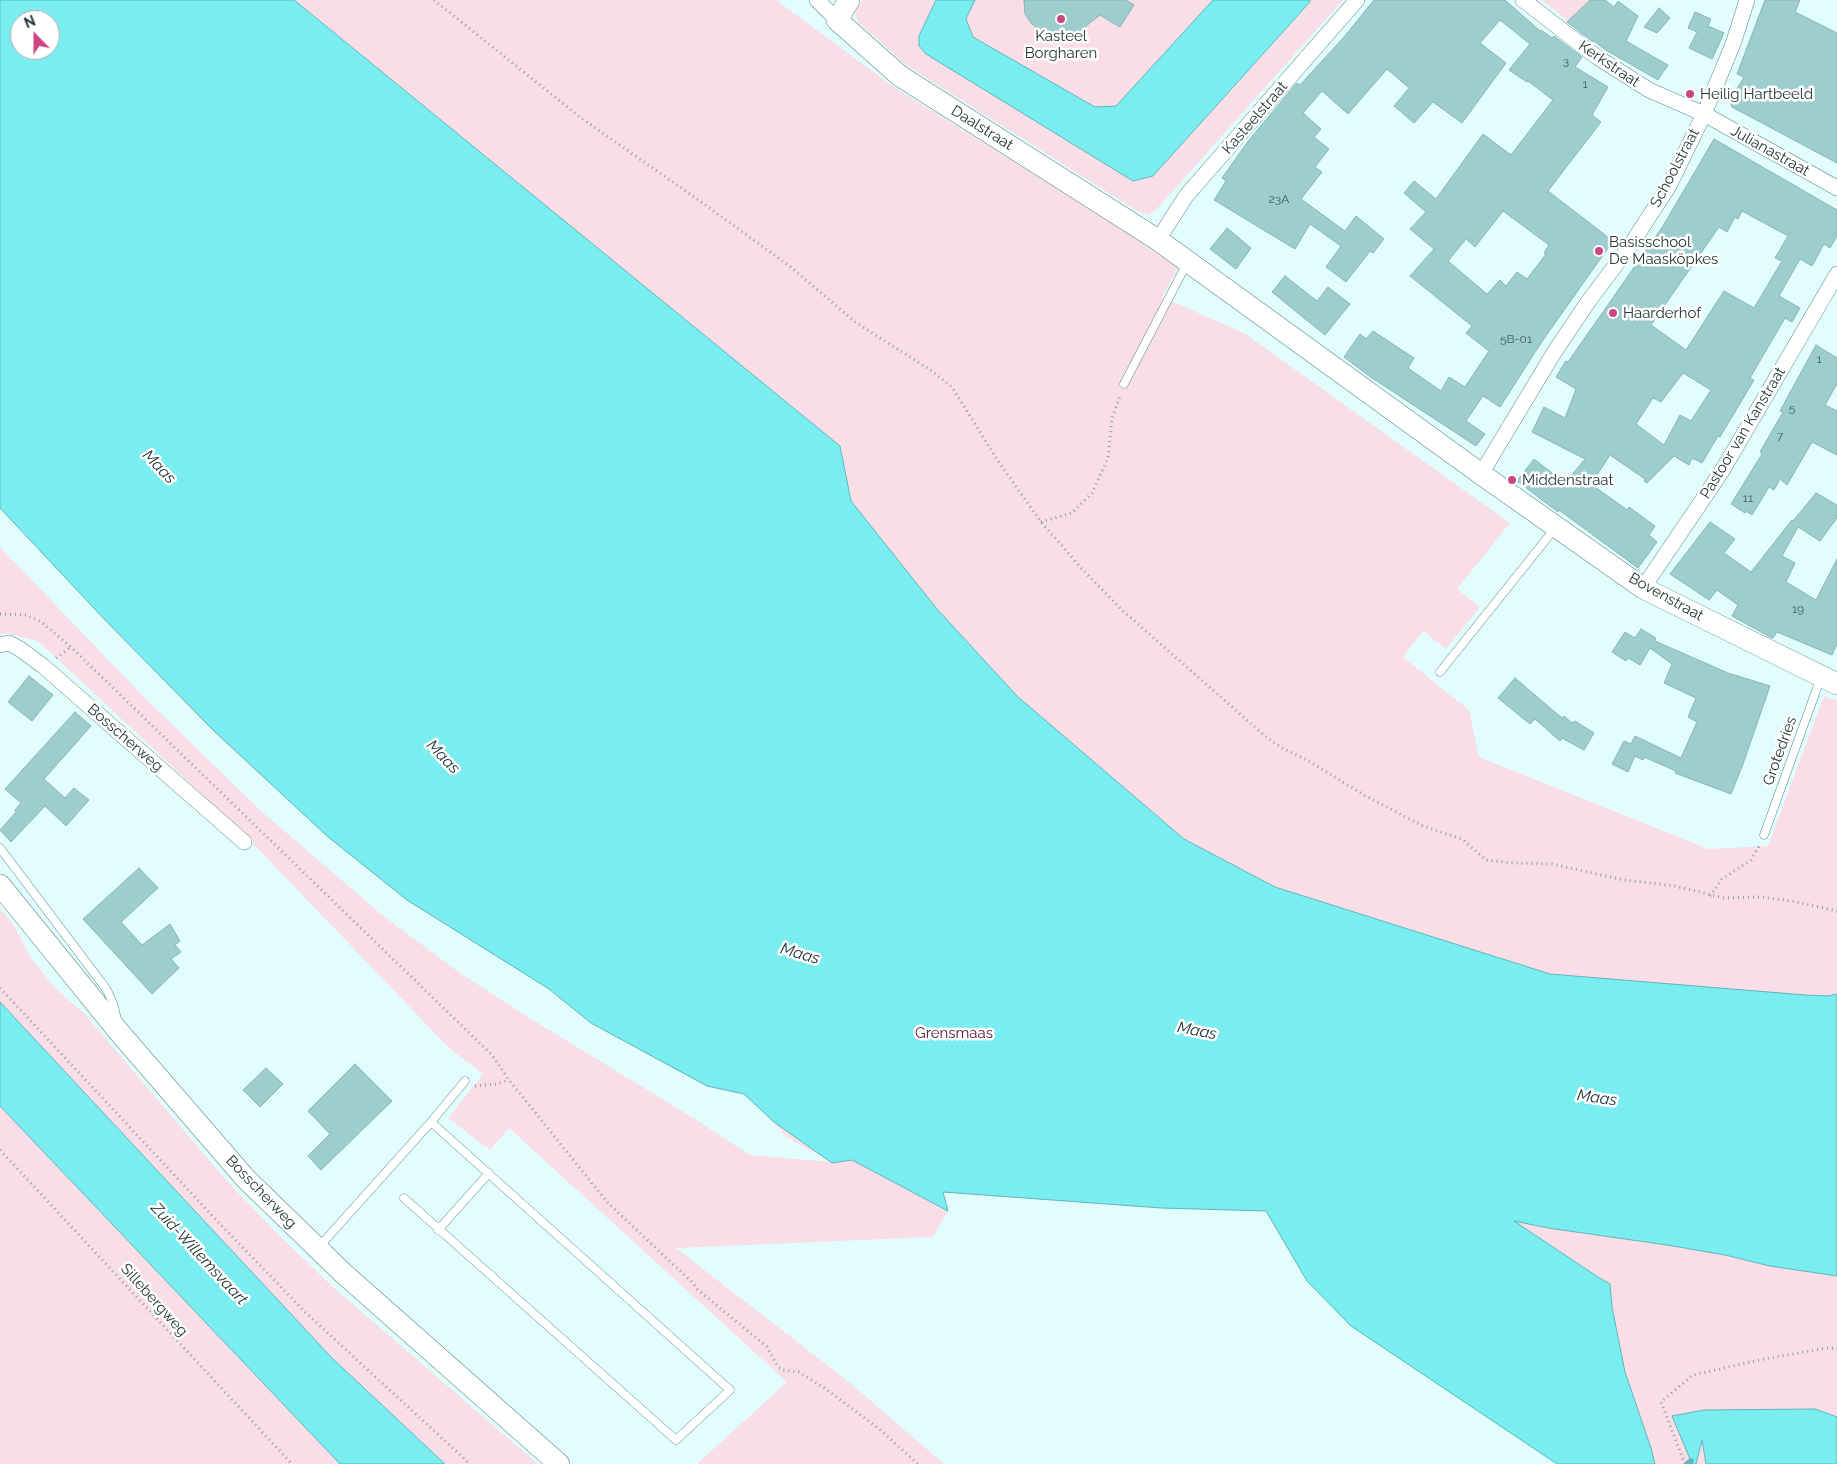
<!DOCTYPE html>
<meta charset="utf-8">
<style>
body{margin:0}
#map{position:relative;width:1837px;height:1464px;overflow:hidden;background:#e1fdfe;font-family:Raleway,sans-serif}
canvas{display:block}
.north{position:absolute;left:10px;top:10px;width:50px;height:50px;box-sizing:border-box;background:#fff;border:1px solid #a7afaf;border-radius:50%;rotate:338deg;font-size:14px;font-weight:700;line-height:20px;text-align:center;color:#243738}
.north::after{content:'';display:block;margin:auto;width:18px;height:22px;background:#cd4684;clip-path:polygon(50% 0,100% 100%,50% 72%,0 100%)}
</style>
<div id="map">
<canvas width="1837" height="1464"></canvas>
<div class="north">N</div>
</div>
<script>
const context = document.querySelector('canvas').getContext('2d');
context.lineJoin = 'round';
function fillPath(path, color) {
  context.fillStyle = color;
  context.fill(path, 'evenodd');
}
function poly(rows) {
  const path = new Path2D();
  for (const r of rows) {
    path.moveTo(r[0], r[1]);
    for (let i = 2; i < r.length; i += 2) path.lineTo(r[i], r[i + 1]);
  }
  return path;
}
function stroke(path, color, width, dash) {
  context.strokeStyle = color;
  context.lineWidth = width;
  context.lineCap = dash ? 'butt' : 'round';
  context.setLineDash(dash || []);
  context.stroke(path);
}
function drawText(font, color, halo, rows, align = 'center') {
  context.font = font + ' Raleway,sans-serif';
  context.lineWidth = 5;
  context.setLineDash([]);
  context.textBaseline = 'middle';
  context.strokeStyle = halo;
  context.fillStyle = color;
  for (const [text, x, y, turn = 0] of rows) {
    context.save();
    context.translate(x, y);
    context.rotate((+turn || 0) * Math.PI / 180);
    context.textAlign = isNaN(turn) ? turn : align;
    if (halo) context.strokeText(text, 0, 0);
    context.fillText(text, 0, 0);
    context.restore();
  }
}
fillPath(poly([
 [294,0,776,0,894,87,1124,231,1178,268,1162,297,1244,333,1510,523,1457,589,1480,607,1446,649,1423,631,1403,657,1469,710,1479,757,1708,849,1768,846,1824,696,1837,701,1837,1464,1655,1464,1651,1448,1625,1372,1612,1307,1610,1284,1598,1277,1266,1211,1156,1207,943,1192,948,1211,933,1237,676,1248,849,1382,944,1464,697,1464,787,1382,509,1128,490,1150,448,1118,483,1074,449,1048,238,828,38,641,5,633,0,636,0,547,143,696,260,810,381,914,460,973,523,1014,695,1119,750,1155,831,1162,788,1138,751,1099,745,1094,707,1086,639,1050,641,1046,626,1037,623,1041,591,1023,549,989,407,900,327,836,214,732,182,700,184,698,117,633,0,508,0,58,484,653,1547,973,1275,887,1184,839,1017,696,937,609,851,501,840,446],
 [862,0,936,0,919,36,1133,181,1153,176,1309,4,1310,0,1343,0,1156,210,1148,215,1137,211,906,65,858,22,855,12],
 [975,0,1213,0,1116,106,1095,107,973,37,966,19],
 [1542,0,1590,0,1568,21],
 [0,908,15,927,30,957,56,989,83,1012,226,1180,278,1234,333,1287,538,1464,445,1464,332,1358,0,1002],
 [0,1106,340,1464,0,1464]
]), '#fadee7');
const water = poly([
 [0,0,294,0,840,446,851,501,937,609,1017,696,1184,839,1275,887,1550,974,1805,995,1828,996,1837,994,1837,1276,1770,1266,1725,1255,1667,1245,1548,1228,1514,1221,1598,1277,1610,1284,1612,1307,1625,1372,1651,1448,1655,1464,1557,1464,1351,1326,1307,1281,1266,1211,1161,1208,943,1192,948,1211,852,1160,832,1163,774,1122,744,1094,707,1086,591,1023,549,989,407,900,327,836,214,731,106,621,0,508,0,0],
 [20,20,50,20,50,50,20,50,20,20],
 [936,0,975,0,966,19,973,37,1095,107,1116,106,1213,0,1310,0,1309,3,1153,176,1133,181,926,54,919,46,919,36,936,0],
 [0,1002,332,1358,445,1464,340,1464,0,1106,0,1002],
 [1815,1409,1837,1417,1837,1464,1706,1464,1702,1440,1696,1464,1692,1464,1672,1416,1704,1410,1815,1409]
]);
fillPath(water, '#7aedf0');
stroke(water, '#60b6b9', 1);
stroke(poly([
 [1687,1464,1691,1461]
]), '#60b6b9', 5.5);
const building = poly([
 [1024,0,1126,0,1134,5,1120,27,1100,15,1076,34,1070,36,1058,37,1043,33,1032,24,1025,14,1024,0],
 [1374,0,1505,0,1540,31,1541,30,1552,38,1554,36,1582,57,1575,67,1608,87,1592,115,1601,122,1548,191,1613,241,1543,340,1500,407,1483,396,1466,421,1485,434,1476,446,1369,376,1344,357,1360,334,1366,339,1373,331,1414,358,1408,368,1441,391,1449,377,1465,387,1489,351,1466,333,1472,326,1410,276,1434,249,1410,229,1426,212,1404,193,1414,181,1436,199,1483,134,1511,155,1553,100,1528,81,1527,82,1509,70,1530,44,1500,20,1480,43,1506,63,1462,123,1433,102,1414,123,1394,106,1409,88,1387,69,1348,114,1322,91,1303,113,1321,129,1314,137,1329,149,1315,167,1322,172,1301,199,1345,231,1356,216,1384,239,1373,253,1370,251,1346,282,1326,267,1341,246,1310,224,1295,249,1214,200,1226,181,1222,178,1249,140,1290,91,1297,83,1300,85,1344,37,1374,0],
 [1503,211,1549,245,1544,253,1546,254,1527,279,1517,272,1506,286,1500,280,1487,294,1448,261,1466,239,1475,247,1503,211],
 [1590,0,1605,0,1614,7,1618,1,1638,16,1626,41,1668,65,1658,80,1604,49,1594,41,1593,42,1567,22,1590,0],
 [1765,0,1800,0,1795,12,1837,33,1837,163,1732,107,1730,101,1744,77,1737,74,1765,0],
 [1659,8,1670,18,1657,33,1644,27,1659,8],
 [1695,12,1711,19,1708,26,1724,33,1712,59,1689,48,1697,32,1688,28,1695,12],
 [1714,139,1837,210,1837,236,1830,248,1824,244,1812,266,1800,259,1779,296,1800,308,1792,322,1785,318,1750,378,1754,380,1720,437,1718,436,1702,463,1692,458,1689,465,1674,456,1647,483,1644,481,1645,479,1610,455,1591,484,1627,510,1629,507,1655,526,1649,535,1657,542,1638,568,1559,510,1558,512,1517,481,1534,459,1565,483,1585,459,1532,432,1544,407,1565,418,1576,389,1556,377,1566,361,1568,362,1663,226,1714,139],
 [1742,211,1788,236,1775,258,1782,261,1754,308,1724,291,1686,350,1651,325,1719,227,1727,232,1735,217,1738,219,1742,211],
 [1683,373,1711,390,1691,421,1680,415,1664,445,1636,424,1653,398,1661,402,1683,373],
 [1227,228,1251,248,1236,269,1210,249,1227,228],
 [1285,276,1317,301,1328,287,1350,304,1325,335,1272,292,1285,276],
 [1816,345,1837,358,1837,384,1825,405,1837,411,1837,455,1812,442,1787,485,1780,479,1774,490,1769,487,1752,515,1746,511,1745,513,1731,504,1762,454,1760,452,1783,412,1780,411,1816,345],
 [1816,493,1837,505,1837,518,1820,541,1798,527,1782,556,1795,563,1786,582,1816,600,1837,559,1837,644,1832,655,1777,632,1773,638,1770,637,1732,616,1738,605,1717,590,1709,600,1670,574,1710,522,1735,539,1724,553,1751,572,1792,520,1793,521,1816,493],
 [1641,629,1656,638,1655,641,1728,673,1770,686,1743,764,1731,794,1675,773,1676,771,1644,757,1643,760,1635,756,1628,772,1612,764,1624,741,1631,744,1635,736,1681,758,1697,722,1688,717,1696,698,1664,683,1672,664,1650,648,1640,665,1628,658,1626,661,1612,652,1625,632,1635,638,1641,629],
 [29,676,53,695,32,721,8,702,29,676],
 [1515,678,1562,718,1564,716,1572,723,1575,721,1594,733,1584,750,1562,738,1560,741,1535,719,1530,724,1498,698,1515,678],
 [75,712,91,726,44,779,65,798,74,788,89,800,66,826,45,806,11,842,0,830,16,812,15,810,21,803,5,789,75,712],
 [139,868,158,888,121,922,142,945,170,924,180,941,175,945,181,952,171,959,179,968,152,994,83,919,139,868],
 [355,1064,392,1101,321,1170,308,1156,330,1134,308,1111,355,1064],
 [266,1068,283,1084,260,1107,243,1090,266,1068]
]);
fillPath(building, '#9ecdce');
stroke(building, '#87b5b6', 1);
const lane = poly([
 [1124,384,1187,263],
 [1440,672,1556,527],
 [1764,835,1821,677],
 [0,848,107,990,114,1006,117,1020],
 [404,1198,676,1440,730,1390,431,1122],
 [438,1230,489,1173],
 [318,1248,431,1122,465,1081]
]);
const street = poly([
 [817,0,837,20],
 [1523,0,1597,57,1649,90,1704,114,1837,188],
 [1158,240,1186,196,1357,0],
 [1481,474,1555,351,1588,302,1630,246,1669,186,1704,114,1733,44,1747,0],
 [1643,588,1722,471,1837,274],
 [0,645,9,643,20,649,43,666,244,842]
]);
const secondary = poly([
 [849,0,837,20,900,76,1158,240,1481,474,1643,588,1837,684],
 [0,885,119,1032,246,1179,343,1273,559,1464]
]);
stroke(lane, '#5b8889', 9);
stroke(street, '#5b8889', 16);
stroke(secondary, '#5b8889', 22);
stroke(poly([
 [434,0,581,118,700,201,792,268,855,322,929,369,952,387,998,461,1041,522,1083,570,1122,610,1265,736,1282,748,1307,760,1364,795,1423,826,1462,839,1486,860,1515,863,1552,864,1624,880,1675,886,1724,898,1760,897,1792,901,1837,911],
 [1041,522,1072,513,1092,493,1108,458,1112,418,1121,394],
 [0,614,26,615,40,621,71,647,492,1055,509,1080,608,1203,693,1283,697,1289,767,1347,778,1367,783,1370,799,1372,826,1389,878,1428,918,1464],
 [56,658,71,647],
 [1710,896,1722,879,1751,860,1759,846],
 [0,988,219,1223,306,1313,470,1464],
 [475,1086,496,1084,509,1080],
 [0,1150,292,1464],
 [1685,1464,1661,1402,1693,1375,1764,1359,1827,1348,1837,1349]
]), '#89a0a1', 3, [1, 4]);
stroke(lane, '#fff', 8);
stroke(street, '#fff', 15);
stroke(secondary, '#fff', 21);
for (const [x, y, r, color] of [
 [1061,19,5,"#cd4684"],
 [1690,94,5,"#cd4684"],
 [1599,251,5,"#cd4684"],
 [1613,313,5,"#cd4684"],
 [1512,480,5,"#cd4684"]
]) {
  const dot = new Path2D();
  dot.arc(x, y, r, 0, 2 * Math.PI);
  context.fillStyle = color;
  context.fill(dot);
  stroke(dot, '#fff', 2);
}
drawText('12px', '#425c5e', null, [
 ["3",1566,61],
 ["1",1585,84],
 ["23A",1279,199],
 ["5B-01",1516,339],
 ["1",1819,359],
 ["5",1792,408],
 ["7",1780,436],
 ["11",1748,498],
 ["19",1798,609]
]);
drawText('15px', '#243738', '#fff', [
 ["Kasteel",1061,36,"center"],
 ["Borgharen",1061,53,"center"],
 ["Heilig Hartbeeld",1700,94],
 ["Basisschool",1609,242],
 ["De Maasköpkes",1609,259],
 ["Haarderhof",1623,313],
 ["Middenstraat",1522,480]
], 'left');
drawText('15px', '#243738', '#fff', [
 ["Kerkstraat",1609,64,34],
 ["Kasteelstraat",1255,118,-49],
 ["Daalstraat",982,128,32],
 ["Julianastraat",1770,151,29],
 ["Schoolstraat",1675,168,-62],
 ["Pastoor van Kanstraat",1743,433,-59],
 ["Bovenstraat",1666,597,29],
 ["Bosscherweg",125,738,41],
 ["Grotedries",1780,751,-70],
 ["Bosscherweg",261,1192,46],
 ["Sillebergweg",154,1300,48]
]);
drawText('15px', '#591234', '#fff', [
 ["Grensmaas",954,1033]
]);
drawText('italic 16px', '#1b3030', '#fff', [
 ["Maas",159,467,46],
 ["Maas",443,757,46],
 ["Maas",800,954,16],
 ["Maas",1197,1031,11],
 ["Maas",1597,1098,8],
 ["Zuid-Willemsvaart",199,1254,47]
]);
</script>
